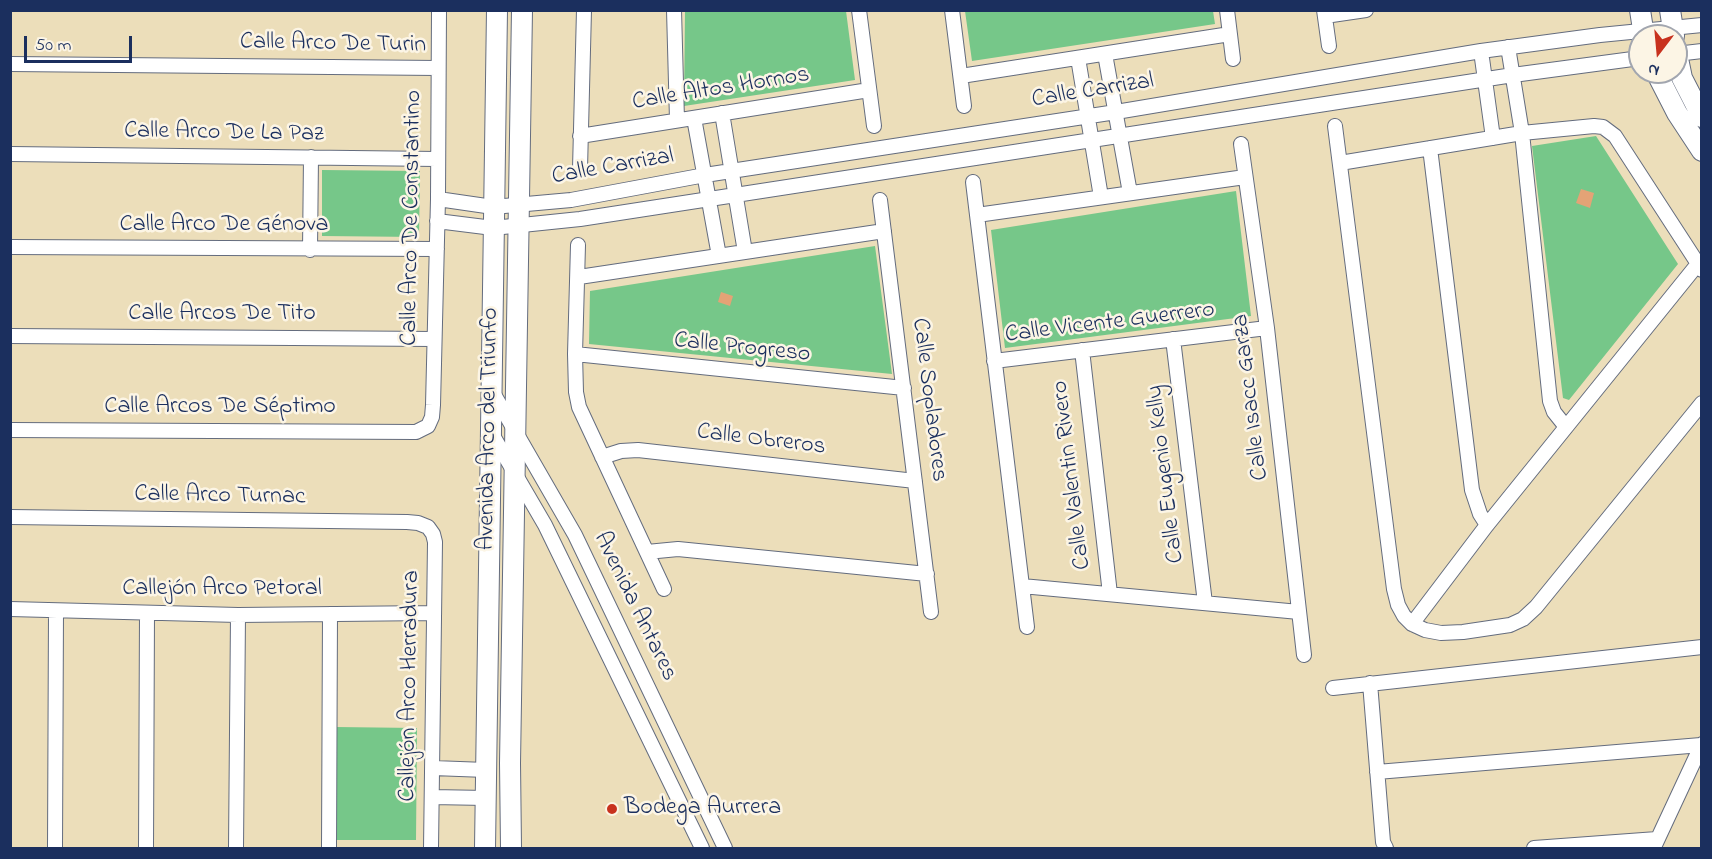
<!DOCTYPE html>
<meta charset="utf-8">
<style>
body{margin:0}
#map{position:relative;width:1712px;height:859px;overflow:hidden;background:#ecdeba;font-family:"Indie Flower",sans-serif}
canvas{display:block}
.frame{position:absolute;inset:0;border:12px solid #1b2f5e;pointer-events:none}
.north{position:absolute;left:1628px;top:24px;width:60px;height:60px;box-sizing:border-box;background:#fcf5e5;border:2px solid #a2a6af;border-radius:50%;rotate:196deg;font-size:16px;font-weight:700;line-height:24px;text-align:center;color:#1b2f5e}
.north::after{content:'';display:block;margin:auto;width:21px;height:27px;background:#c8321e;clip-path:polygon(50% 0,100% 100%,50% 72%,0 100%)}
.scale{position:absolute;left:24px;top:36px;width:108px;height:27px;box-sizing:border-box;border:3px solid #1b2f5e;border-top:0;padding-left:8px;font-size:18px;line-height:21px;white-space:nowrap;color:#1b2f5e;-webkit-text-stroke:4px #fcf5e5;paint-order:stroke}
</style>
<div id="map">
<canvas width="1712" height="859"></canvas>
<div class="frame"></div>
<div class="north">N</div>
<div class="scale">50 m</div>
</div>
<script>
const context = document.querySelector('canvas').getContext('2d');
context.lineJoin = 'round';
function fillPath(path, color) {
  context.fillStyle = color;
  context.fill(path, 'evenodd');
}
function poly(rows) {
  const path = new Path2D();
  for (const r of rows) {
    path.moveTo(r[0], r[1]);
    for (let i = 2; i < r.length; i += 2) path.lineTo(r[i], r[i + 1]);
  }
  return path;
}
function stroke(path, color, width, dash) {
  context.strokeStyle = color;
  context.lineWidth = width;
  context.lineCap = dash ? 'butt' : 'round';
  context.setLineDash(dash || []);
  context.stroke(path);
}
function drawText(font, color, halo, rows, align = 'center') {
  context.font = font + ' "Indie Flower",sans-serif';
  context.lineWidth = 5;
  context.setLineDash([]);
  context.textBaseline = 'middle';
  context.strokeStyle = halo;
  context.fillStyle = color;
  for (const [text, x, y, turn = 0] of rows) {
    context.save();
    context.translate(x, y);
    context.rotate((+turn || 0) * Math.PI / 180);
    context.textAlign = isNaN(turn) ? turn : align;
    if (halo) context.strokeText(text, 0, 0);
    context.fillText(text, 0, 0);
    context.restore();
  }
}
fillPath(poly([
 [685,11,846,11,855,80,684,106],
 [965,11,1213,11,1215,24,972,61],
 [1596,136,1678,264,1569,400,1563,398,1532,146],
 [322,170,420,171,419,237,322,236],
 [1236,191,1251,316,1005,348,991,230],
 [875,246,892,374,589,344,590,291],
 [336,727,417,728,416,840,335,840]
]), '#76c789');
fillPath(poly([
 [1581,189,1594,193,1590,208,1576,203],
 [721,292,733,296,730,306,718,302]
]), '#e4a376');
const street = poly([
 [674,10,677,120],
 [859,10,874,126],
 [952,10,964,106],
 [1227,10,1233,59],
 [1324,10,1329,46],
 [1325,16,1366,10],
 [1508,47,1522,133,1550,401,1554,412,1566,427],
 [1481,51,1493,138],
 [1105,54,1130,193],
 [1676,54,1702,51],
 [1078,58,1101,197],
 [10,64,438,68],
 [961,76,1230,34],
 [722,113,745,252],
 [694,118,719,256],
 [1335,126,1394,589,1398,605,1404,616,1412,624,1425,630,1441,633,1463,632,1510,625,1523,619,1536,607,1702,403],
 [580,136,869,90],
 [1241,144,1267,328,1304,655],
 [1430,148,1472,490,1480,514,1487,525],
 [10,154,437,159],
 [1340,163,1522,133,1594,126,1603,127,1615,136,1702,270],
 [580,169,584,10],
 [973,182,1027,627],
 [438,199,493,207,571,200,705,175,1116,112,1481,51,1600,35,1702,25],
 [880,200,931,612],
 [977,215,1245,177],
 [437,221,493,228,580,219,1513,75,1640,58],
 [578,245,575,354,576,392,579,407,664,589],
 [10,247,437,249],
 [310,250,311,157],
 [579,277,884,231],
 [10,336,434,339],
 [1173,339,1205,603],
 [1082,350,1110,594],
 [575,354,904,388],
 [994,361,1267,328],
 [492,391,575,535,725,848],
 [10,430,416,432,428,426,432,417,433,405,438,199,439,10],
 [492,434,545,525,702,848],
 [602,457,621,451,638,450,915,481],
 [10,517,407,522,418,523,428,527,433,534,435,542,431,848],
 [647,552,678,549,927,574],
 [1022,586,1299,612],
 [10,609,238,615,433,613],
 [1412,624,1487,525,1697,265],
 [1370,683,1383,842,1386,848],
 [1333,688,1702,647],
 [433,768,486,770],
 [1377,772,1701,745],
 [432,797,486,798],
 [1654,847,1702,744],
 [55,848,56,611],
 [146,848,147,613],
 [236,848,238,615],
 [329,848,330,614],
 [1534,848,1657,839]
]);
const secondary = poly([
 [1640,10,1644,36],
 [1670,10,1674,36],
 [1676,49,1682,78,1702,117],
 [1656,72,1677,113,1702,151],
 [485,848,497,10],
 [511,848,510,763,522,10]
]);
stroke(street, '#646c7e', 16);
stroke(secondary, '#646c7e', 22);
stroke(street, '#fff', 14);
stroke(secondary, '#fff', 20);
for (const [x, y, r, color] of [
 [612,809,6,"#c8321e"]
]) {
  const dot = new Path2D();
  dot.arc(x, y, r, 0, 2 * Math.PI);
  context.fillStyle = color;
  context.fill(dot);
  stroke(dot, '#fcf5e5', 2);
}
drawText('24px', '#1b2f5e', '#fcf5e5', [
 ["Calle Arco De Turin",333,45,1],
 ["Calle Altos Hornos",721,90,-9],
 ["Calle Carrizal",1093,92,-9],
 ["Calle Arco De La Paz",224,134,1],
 ["Calle Carrizal",613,168,-10],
 ["Calle Arco De Constantino",413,218,-89],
 ["Calle Arco De Génova",224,226],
 ["Calle Arcos De Tito",222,315],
 ["Calle Vicente Guerrero",1110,324,-7],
 ["Calle Progreso",742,349,6],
 ["Calle Isacc Garza",1252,397,-97],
 ["Calle Sopladores",928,400,83],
 ["Calle Arcos De Séptimo",220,408],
 ["Avenida Arco del Triunfo",490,429,-89],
 ["Calle Obreros",761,441,7],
 ["Calle Eugenio Kelly",1167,474,-97],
 ["Calle Valentin Rivero",1073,475,-97],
 ["Calle Arco Turnac",220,497,1],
 ["Callejón Arco Petoral",222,590],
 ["Avenida Antares",634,607,64],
 ["Callejón Arco Herradura",411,686,-89]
]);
drawText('24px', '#1b2f5e', '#fcf5e5', [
 ["Bodega Aurrera",624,809]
], 'left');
</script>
